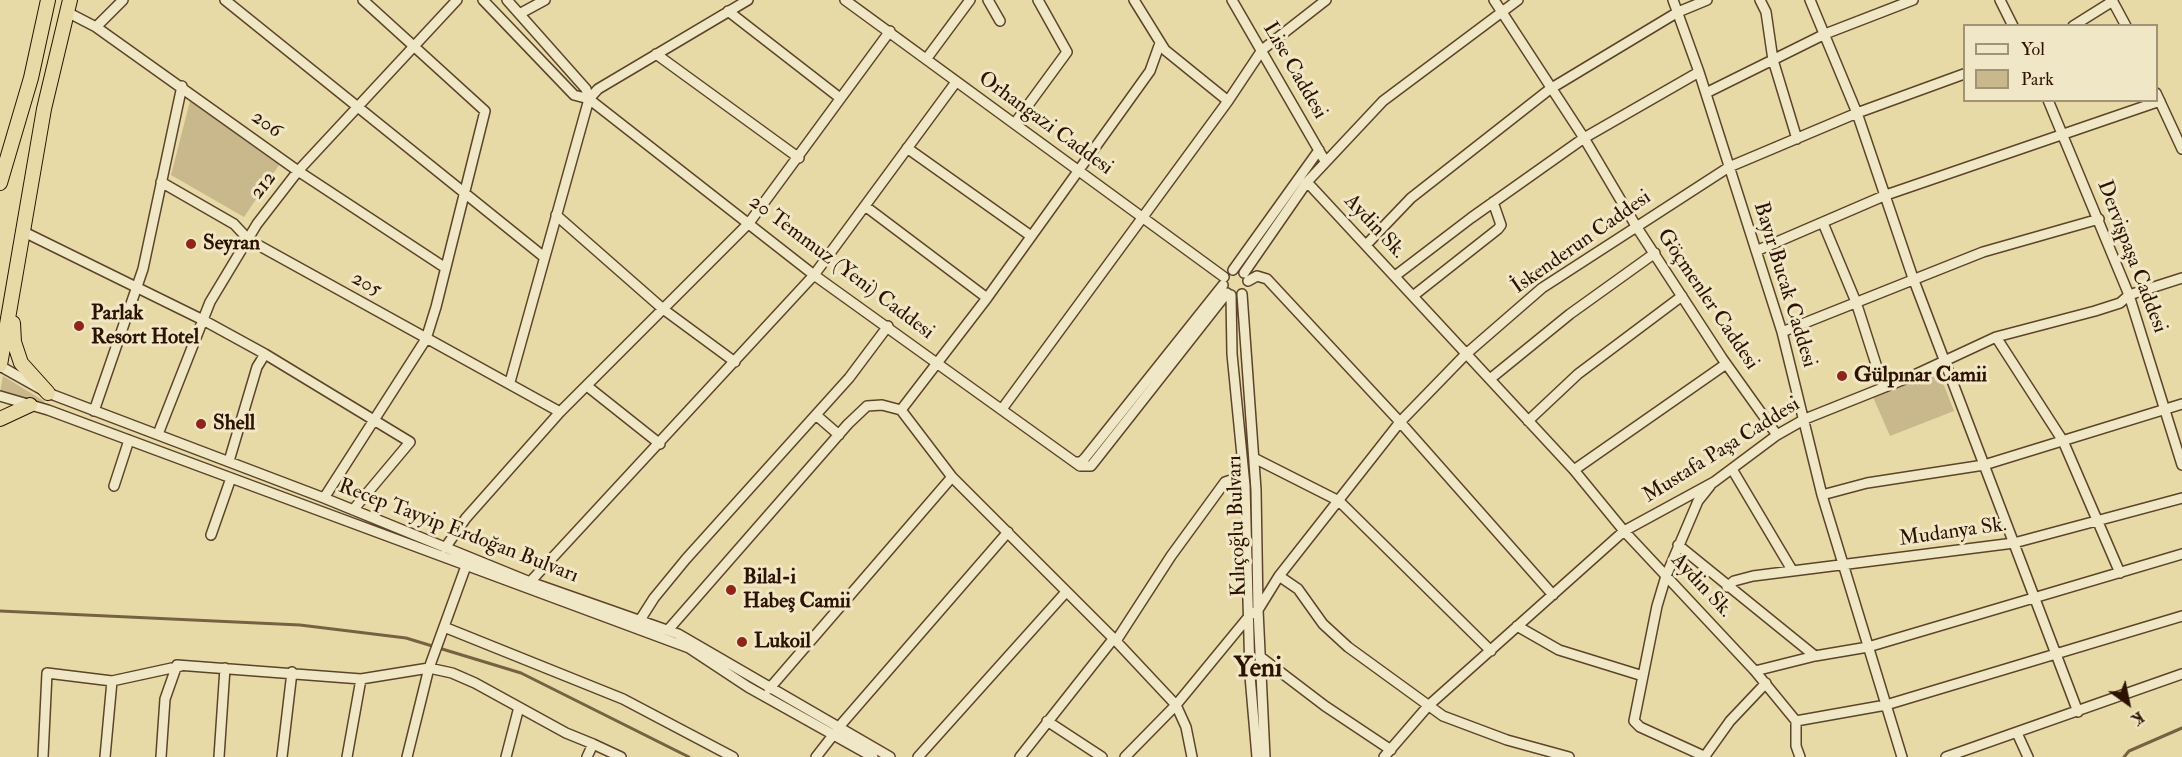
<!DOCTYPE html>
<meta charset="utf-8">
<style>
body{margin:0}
#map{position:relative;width:2182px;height:757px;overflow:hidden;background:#e8daa7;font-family:"IM FELL Double Pica",serif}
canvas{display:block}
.legend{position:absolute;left:1963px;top:24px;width:195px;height:78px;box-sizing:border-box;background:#f0e7c6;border:2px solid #a29277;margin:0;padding:8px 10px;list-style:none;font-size:18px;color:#2d1200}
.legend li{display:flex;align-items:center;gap:12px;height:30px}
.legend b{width:30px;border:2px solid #a29277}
.north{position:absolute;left:2098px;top:673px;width:60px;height:60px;-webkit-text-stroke:4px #f0e7c6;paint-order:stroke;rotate:147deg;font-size:16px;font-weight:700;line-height:24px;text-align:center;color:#2d1200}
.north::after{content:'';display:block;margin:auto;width:21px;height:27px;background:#2d1200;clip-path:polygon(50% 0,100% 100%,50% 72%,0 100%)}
</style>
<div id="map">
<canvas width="2182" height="757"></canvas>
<ul class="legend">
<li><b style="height:8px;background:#f0e7c6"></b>Yol</li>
<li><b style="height:16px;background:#c8b88b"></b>Park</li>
</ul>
<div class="north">K</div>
</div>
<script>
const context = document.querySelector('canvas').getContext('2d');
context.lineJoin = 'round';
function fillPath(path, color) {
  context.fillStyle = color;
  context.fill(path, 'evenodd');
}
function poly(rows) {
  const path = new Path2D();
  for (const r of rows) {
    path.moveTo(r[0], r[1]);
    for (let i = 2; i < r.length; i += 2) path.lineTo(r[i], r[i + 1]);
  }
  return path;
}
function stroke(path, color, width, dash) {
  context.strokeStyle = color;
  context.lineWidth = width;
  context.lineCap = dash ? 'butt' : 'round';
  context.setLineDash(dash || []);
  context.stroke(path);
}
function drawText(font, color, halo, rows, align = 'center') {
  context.font = font + ' "IM FELL Double Pica",serif';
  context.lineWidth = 6;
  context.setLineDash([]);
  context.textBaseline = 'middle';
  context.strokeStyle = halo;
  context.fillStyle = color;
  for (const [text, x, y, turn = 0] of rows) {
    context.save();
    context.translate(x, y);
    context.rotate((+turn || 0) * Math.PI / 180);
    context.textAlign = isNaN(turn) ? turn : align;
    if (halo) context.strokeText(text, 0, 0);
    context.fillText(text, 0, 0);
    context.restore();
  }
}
fillPath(poly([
 [190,101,279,165,244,217,171,175],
 [1938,370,1954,411,1890,436,1873,397],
 [3,376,44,401,44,403,0,392]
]), '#c8b88b');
stroke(poly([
 [0,611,300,625,406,638,521,673,689,757],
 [2124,757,2129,751,2182,728]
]), '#776142', 3);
const minor = poly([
 [225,0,544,257],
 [483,0,574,95,589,99,814,275,1080,466,1091,466,1095,461,1227,293],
 [507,0,586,89,589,99],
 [845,0,1224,277],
 [988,0,1000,21],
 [1134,0,1165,50,1228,101],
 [1232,0,1325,161],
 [1494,0,1584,138,1636,226,1722,358,1777,435],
 [1673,0,1699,72,1782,332,1822,495,1902,757],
 [1760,0,1766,12,1773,60,1797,139],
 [1810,0,1857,113,1913,278,2078,712],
 [2000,0,2013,26],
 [2112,0,2126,26],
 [728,11,840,98],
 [67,12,96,27,298,171,444,267],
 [521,13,545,0],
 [2073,26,2113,1],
 [96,27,123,0],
 [656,54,799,158],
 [927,58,970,0],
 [1706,93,1825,34,1913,0],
 [2156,93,2182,149],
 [2048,100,2129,295,2182,465],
 [1015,123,1067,52,1038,0],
 [907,148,1031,236],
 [161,182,234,224,249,240,560,412],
 [1307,182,1574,470,1624,531,1755,671,1796,721,1886,705,2182,616],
 [865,206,987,298],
 [556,215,663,309,735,362],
 [1823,223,1856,302,1883,386],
 [24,232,203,320,265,354,410,442,353,510],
 [1366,245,1411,198,1550,89,1678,12,1707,0],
 [1756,251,1886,195,2160,101],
 [1233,270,1319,150],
 [1244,273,1307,182,1383,101,1518,0],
 [1395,276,1471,218,1584,138,1699,72],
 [1248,281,1257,276,1267,279,1400,422,1553,595],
 [1242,294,1256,490,1258,610,1265,757],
 [1231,295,1232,354,1245,486,1250,676,1257,757],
 [1413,296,1498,229,1501,225,1493,202],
 [1782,332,1983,252,2099,219],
 [1996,337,2063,441,2120,573],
 [0,366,48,393,324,498,530,582,678,634,890,757],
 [1490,379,1570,314,1655,253],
 [510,382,589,99,598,89,748,0],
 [587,386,660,444],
 [0,396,48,410,689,648,748,687,873,757],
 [1002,409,1228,101,1262,50,1326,0],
 [901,410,987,298,1150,71,1160,43],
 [94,411,143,269,182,86],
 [816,415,839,435],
 [1528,421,1578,374,1682,296],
 [158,434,210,302,257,224,298,171,457,0],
 [1254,458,1339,501,1491,651],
 [229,461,257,367,265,354],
 [1075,462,1081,462,1085,458,1223,285],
 [1732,469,1792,570],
 [1574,470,1726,364],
 [114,486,129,440],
 [1822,495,1867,483,1984,465,2182,404],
 [324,498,426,339,436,307,485,111,363,0],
 [211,535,231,478],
 [1678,545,1815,656],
 [445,548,466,518,560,412,749,223,890,31],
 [1279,576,1298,589,1323,624,1348,647,1443,716,1507,740,1569,757],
 [530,582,814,275,956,82],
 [1727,587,1734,581,1753,576,2014,543,2182,498],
 [640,620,654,598,686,559,849,378,888,326],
 [1517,626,1559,650,1643,676],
 [444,627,623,699,733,757],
 [668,630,848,424,867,406,882,405,901,410,952,477,1116,641,1176,705,1186,727,1192,757],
 [1116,641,1171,556,1225,482,1234,479,1245,486],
 [1262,658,1325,706,1391,750],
 [1755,671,1815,656,1868,647,2182,554],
 [769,689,952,477],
 [1047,721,1102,757],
 [1796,721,1796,746,1800,757],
 [838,728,1008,532],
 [2017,733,2028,757],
 [593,744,621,757],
 [1705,756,1730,721,1766,683],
 [43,757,47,673,112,681,181,666],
 [105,757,112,681],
 [161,757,165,699,177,665,361,679,429,668,452,673,475,683,566,733,593,744,587,757],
 [219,757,225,668],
 [282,757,292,672],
 [347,757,361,679],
 [407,757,429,668,466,566],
 [506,757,519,707],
 [816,757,834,734],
 [918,757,1066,592],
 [1020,757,1114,638],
 [1125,757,1176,705,1250,615,1258,610,1279,576,1400,422,1466,354,1542,288,1729,167,1857,113,1964,74],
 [1384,757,1428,706,1624,531,1714,482,1777,435,1805,419,1910,377,1996,337,2095,311,2120,303,2129,295,2182,278],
 [1706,757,1640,727,1634,721,1657,606,1666,576,1698,501,1710,486],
 [1946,757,2182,674]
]);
const highway = poly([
 [0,183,31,78,48,0],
 [13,323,14,342,21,363,48,393],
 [0,365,44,109,70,0],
 [0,419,30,405]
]);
stroke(minor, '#5c442a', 12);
stroke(highway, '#2d1200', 16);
stroke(minor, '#f0e7c6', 9);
stroke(highway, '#e8daa7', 14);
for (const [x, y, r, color] of [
 [191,244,6,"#8f2418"],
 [79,326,6,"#8f2418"],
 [1842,376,6,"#8f2418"],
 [201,424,6,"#8f2418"],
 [731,590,6,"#8f2418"],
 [742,642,6,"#8f2418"]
]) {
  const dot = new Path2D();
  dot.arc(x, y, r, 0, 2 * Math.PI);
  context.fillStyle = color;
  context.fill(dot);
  stroke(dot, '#f0e7c6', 2);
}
drawText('21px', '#2d1200', '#f0e7c6', [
 ["Lise Caddesi",1294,71,60],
 ["Orhangazi Caddesi",1045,124,36],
 ["206",266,125,36],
 ["212",264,186,-52],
 ["Aydin Sk.",1374,227,47],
 ["İskenderun Caddesi",1582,243,-35],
 ["Dervişpaşa Caddesi",2131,257,69],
 ["20 Temmuz (Yeni) Caddesi",841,268,37],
 ["205",366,285,29],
 ["Bayır Bucak Caddesi",1784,285,73],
 ["Göçmenler Caddesi",1707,300,56],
 ["Mustafa Paşa Caddesi",1722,451,-32],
 ["Kılıçoğlu Bulvarı",1238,526,-92],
 ["Recep Tayyip Erdoğan Bulvarı",458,532,21],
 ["Mudanya Sk.",1953,533,-8],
 ["Aydin Sk.",1701,586,47]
]);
drawText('bold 21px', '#2d1200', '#f0e7c6', [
 ["Seyran",203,244],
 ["Parlak",91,314],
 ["Resort Hotel",91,338],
 ["Gülpınar Camii",1854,376],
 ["Shell",213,424],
 ["Bilal-i",743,578],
 ["Habeş Camii",743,602],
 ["Lukoil",754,642]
], 'left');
drawText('bold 27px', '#2d1200', '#f0e7c6', [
 ["Yeni",1258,670]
]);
</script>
